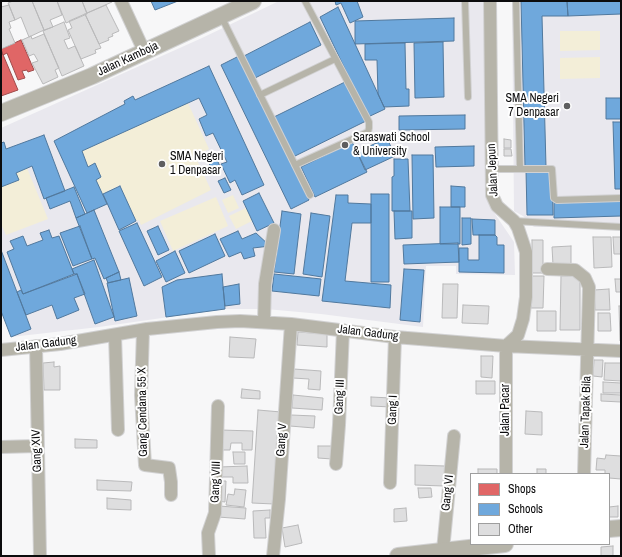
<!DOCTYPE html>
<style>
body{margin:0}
#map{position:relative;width:622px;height:557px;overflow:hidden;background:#f7f7f8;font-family:"Archivo Narrow",sans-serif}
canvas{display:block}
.frame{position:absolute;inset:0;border:2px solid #0c0c0d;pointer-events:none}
.legend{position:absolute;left:470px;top:473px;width:140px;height:72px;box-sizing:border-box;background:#fff;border:1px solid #9e9e9e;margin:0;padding:5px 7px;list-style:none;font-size:12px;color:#0c0c0d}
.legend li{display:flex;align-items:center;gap:8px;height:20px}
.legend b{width:20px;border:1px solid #9e9e9e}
</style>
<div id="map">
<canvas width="622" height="557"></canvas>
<div class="frame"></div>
<ul class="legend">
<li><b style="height:11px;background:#e06666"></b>Shops</li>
<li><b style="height:11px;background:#6fa8dc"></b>Schools</li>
<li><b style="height:11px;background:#dededf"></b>Other</li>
</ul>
</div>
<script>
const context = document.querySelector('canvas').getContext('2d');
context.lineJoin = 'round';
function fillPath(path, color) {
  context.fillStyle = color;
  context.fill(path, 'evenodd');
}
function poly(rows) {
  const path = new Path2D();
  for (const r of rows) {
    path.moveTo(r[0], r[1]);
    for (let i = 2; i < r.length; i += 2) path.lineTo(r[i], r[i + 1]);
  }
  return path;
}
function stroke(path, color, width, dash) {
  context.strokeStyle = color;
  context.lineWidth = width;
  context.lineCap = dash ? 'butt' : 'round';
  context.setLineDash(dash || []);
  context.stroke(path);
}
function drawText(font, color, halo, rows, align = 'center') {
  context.font = font + ' "Archivo Narrow",sans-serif';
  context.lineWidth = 4;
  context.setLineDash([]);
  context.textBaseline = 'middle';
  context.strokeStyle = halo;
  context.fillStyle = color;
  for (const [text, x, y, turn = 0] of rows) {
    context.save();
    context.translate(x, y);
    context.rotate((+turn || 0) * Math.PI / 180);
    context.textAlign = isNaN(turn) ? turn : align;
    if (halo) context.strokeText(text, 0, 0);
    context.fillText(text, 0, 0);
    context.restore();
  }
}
fillPath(poly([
 [279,1,485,1,489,197,495,214,514,242,515,275,456,274,456,266,426,266,423,327,321,314,266,309,225,309,99,327,11,337,1,311,1,128,202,38],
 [512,1,621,1,621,225,534,227,523,216,514,211]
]), '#e9e8ee');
fillPath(poly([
 [560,31,600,31,600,50,560,51],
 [600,57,600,78,560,79,560,58],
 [188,103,209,149,195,156,211,190,141,225,139,220,136,221,120,185,102,194,96,180,101,177,95,163,88,167,82,151],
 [27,168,48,219,6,235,1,224,1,187,18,180,16,173],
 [233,195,239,208,228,213,222,200],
 [216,197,228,226,173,251,160,221],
 [246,208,252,221,236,229,229,216]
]), '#f3eed8');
const shops = poly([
 [21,40,34,70,28,72,27,70,22,71,25,78,18,80,7,53,3,55,1,49,21,40],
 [1,50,18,90,1,96,1,50]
]);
fillPath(shops, '#e06666');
stroke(shops, '#a04b4b', 1);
const schools = poly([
 [151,1,178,1,155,10,151,1],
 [335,1,357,1,363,17,350,23,341,3,336,5,335,1],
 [521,1,567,1,568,16,542,16,546,167,525,167,521,1],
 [567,1,621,1,621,14,568,16,567,1],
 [338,7,385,109,368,117,320,17,338,7],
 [454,18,454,41,355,44,355,21,454,18],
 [310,22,321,45,255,78,244,56,310,22],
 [443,42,444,97,415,98,414,43,443,42],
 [405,43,406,89,409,89,409,106,384,107,378,94,377,60,365,60,365,44,405,43],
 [239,56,309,200,291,209,221,65,239,56],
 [209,66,264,185,242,195,235,180,230,183,221,164,227,162,213,133,206,136,199,119,207,115,199,98,82,151,88,167,95,163,101,177,96,180,107,204,87,213,54,141,125,104,124,101,133,96,135,100,209,66],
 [347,81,366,121,293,157,274,117,347,81],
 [606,98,621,98,621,119,606,119,606,98],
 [465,115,465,129,399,130,399,116,465,115],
 [613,122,621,122,621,189,615,189,613,122],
 [44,135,65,191,44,199,32,166,16,173,19,180,1,187,1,143,4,142,6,149,44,135],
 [387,138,395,156,365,170,357,152,387,138],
 [352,142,367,172,315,197,301,167,352,142],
 [474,146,474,166,436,167,435,147,474,146],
 [412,155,433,155,434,218,413,219,412,155],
 [216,157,221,169,213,172,208,161,216,157],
 [394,159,408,159,410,211,392,211,392,177,394,176,394,159],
 [526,170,552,170,553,215,527,215,526,170],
 [225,178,231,190,224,193,218,181,225,178],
 [120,186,136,221,119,230,103,194,120,186],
 [451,186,465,187,465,207,451,207,451,186],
 [74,187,85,214,76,218,70,201,50,209,46,198,74,187],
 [259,193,274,223,257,231,243,201,259,193],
 [371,194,389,194,389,282,371,282,371,194],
 [336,195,348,195,348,203,371,204,371,223,352,223,345,281,391,285,390,308,322,301,336,195],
 [621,199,621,216,554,218,554,201,621,199],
 [440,207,460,207,460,244,440,244,440,207],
 [94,210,119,272,104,279,95,258,92,259,76,218,94,210],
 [282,211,301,214,294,274,274,272,282,211],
 [394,211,412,211,412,238,395,239,394,211],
 [311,213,330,216,322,277,303,274,311,213],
 [462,218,471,218,471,244,462,245,462,218],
 [472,219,495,220,495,235,473,235,472,219],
 [137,223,162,277,144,286,119,231,137,223],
 [80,226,92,259,73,266,60,233,80,226],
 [158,226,169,250,158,255,147,231,158,226],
 [49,230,52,238,59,236,74,274,23,294,7,252,14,249,10,241,23,236,27,246,43,240,40,233,49,230],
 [238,231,242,239,256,233,270,246,253,248,255,256,244,259,241,252,229,257,220,239,238,231],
 [215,234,225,256,189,273,179,251,215,234],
 [479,235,495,235,497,237,497,245,504,245,504,273,459,272,459,248,468,248,468,260,479,260,479,235],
 [458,243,459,262,404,264,403,245,458,243],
 [1,250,31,329,11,337,1,311,1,250],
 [175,251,185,273,166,282,156,261,175,251],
 [94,260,114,317,95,324,77,274,74,274,72,269,94,260],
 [404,269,424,270,420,322,400,320,404,269],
 [119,272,121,280,108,283,106,278,119,272],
 [77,274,85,294,74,298,79,310,57,319,52,305,26,315,17,292,21,290,23,294,77,274],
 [222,274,225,309,166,317,162,287,177,280,222,274],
 [274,274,321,279,319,296,272,291,274,274],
 [129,278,137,316,115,321,107,283,129,278],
 [239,284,240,304,225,306,223,287,239,284]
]);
fillPath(schools, '#6fa8dc');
stroke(schools, '#51799e', 1);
const building = poly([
 [13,1,32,1,44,30,29,37,21,17,15,20,8,3,13,1],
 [32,1,57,1,62,15,50,20,53,27,44,30,32,1],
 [57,1,82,1,87,14,66,23,57,1],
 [82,1,112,1,112,2,87,13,82,1],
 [9,5,15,20,9,22,11,28,9,29,15,43,1,49,1,7,9,5],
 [106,5,119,31,112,34,113,36,108,38,109,40,99,44,85,14,106,5],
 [85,14,101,48,95,50,96,53,81,59,68,30,72,28,69,21,85,14],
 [64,22,70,38,64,40,68,49,75,46,84,66,62,76,43,31,64,22],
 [44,34,59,68,55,70,58,77,43,84,32,63,38,61,34,54,29,56,22,40,31,36,32,39,44,34],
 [504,139,511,140,511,148,504,148,504,139],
 [504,149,511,149,512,156,504,156,504,149],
 [593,237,611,237,612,267,594,268,593,237],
 [613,237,621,237,621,254,614,254,613,237],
 [532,240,543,240,543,273,532,273,532,240],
 [571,246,571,265,553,265,552,247,571,246],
 [532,276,544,276,543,308,531,308,532,276],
 [561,276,580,276,580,330,560,330,561,276],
 [615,279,621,279,621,292,616,292,615,279],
 [443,284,458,284,457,318,442,318,443,284],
 [609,289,610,310,595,310,594,290,609,289],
 [463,305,489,306,488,324,462,323,463,305],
 [619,306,621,306,621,341,620,341,619,306],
 [537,311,556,311,556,331,537,331,537,311],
 [598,313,610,313,611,331,598,331,598,313],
 [298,332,327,334,327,347,297,345,298,332],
 [230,337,256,339,254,358,229,357,230,337],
 [481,356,493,356,492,378,481,377,481,356],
 [594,360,603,360,602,377,593,376,594,360],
 [54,362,54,367,60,366,60,390,44,390,43,363,54,362],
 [605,363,621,363,621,381,604,380,605,363],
 [294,369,321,371,320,390,308,389,309,379,293,378,294,369],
 [476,381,495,381,495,394,476,394,476,381],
 [603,382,621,383,621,393,603,393,603,382],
 [242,389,260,391,260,399,241,398,242,389],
 [601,394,621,395,621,402,601,401,601,394],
 [293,395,323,398,322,410,292,408,293,395],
 [371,397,391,398,391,407,371,406,371,397],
 [258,410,281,412,274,504,252,503,258,410],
 [526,411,542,412,542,435,525,434,526,411],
 [291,415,315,416,314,428,290,426,291,415],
 [221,430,253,431,252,450,242,450,242,443,231,443,230,450,220,450,221,430],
 [75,439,97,440,97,448,75,448,75,439],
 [318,446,332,446,332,459,318,458,318,446],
 [233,452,245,452,245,464,234,464,233,452],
 [606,455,621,456,621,479,609,478,609,474,605,474,605,470,596,470,597,458,605,459,606,455],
 [415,465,445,466,444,486,415,485,415,465],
 [247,466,248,483,233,483,233,477,219,477,219,467,247,466],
 [478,469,497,469,497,474,478,474,478,469],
 [537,469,546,469,546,474,537,474,537,469],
 [97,480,132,482,131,491,97,490,97,480],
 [219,481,226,481,225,502,218,501,219,481],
 [418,488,431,488,432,497,419,498,418,488],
 [235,489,246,490,244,507,226,505,228,494,234,495,235,489],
 [107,498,131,500,131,510,107,509,107,498],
 [219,506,246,508,245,519,218,517,219,506],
 [618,506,618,517,609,517,609,507,618,506],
 [406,508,407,521,394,522,394,509,406,508],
 [270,510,270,518,265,518,266,538,254,538,253,511,270,510],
 [298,525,302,543,285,547,282,528,298,525],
 [613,546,613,556,601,556,601,547,613,546]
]);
fillPath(building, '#dededf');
stroke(building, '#b9b9ba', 1);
const service = poly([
 [465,1,468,97],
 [516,1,520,169],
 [221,16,310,195],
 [260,95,335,59],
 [295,165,368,132,369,128,369,122,305,1],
 [492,169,552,169,554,198,557,200,621,198],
 [514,221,621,227]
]);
const minor = poly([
 [121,1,144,51],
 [490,1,492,195,497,206,514,221,518,228,526,252,526,297,523,319,518,335,506,346],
 [547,269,575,270,585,278,589,287,584,474],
 [264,322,265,284,274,230],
 [143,330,141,395,145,465,169,468,171,482,171,495],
 [115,335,118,430],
 [36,346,40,556],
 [1,350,60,344,147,329,217,322,240,321,291,324,395,337,506,346,621,351],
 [1,447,37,446],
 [336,464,339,425,343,330],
 [506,474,506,346],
 [390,483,395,337],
 [443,550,454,436],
 [209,556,208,533,215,513,218,406],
 [273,556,279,499,291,324]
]);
const tertiary = poly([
 [1,113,92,76,253,1],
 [609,529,621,528],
 [398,556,505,544]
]);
stroke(service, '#d1d1d2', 8);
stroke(minor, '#d1d1d2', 14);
stroke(tertiary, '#d1d1d2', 18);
stroke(service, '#b6b4a9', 6);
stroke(minor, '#b6b4a9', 12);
stroke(tertiary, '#b6b4a9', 16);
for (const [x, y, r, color] of [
 [567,106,4,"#5e5e5f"],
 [345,145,4,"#5e5e5f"],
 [162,164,4,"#5e5e5f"]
]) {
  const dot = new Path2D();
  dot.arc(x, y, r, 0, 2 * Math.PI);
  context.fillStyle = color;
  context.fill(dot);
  stroke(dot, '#fff', 1.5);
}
drawText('12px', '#0c0c0d', '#fff', [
 ["Jalan Kamboja",128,59,-25],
 ["Jalan Jepun",493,170,-93],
 ["Jalan Gadung",368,333,7],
 ["Jalan Gadung",46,344,-7],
 ["Gang III",340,397,-88],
 ["Gang I",393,410,-88],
 ["Jalan Pacar",506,410,-90],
 ["Gang Cendana 55 X",143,412,-91],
 ["Jalan Tapak Bila",586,412,-88],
 ["Gang V",282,440,-87],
 ["Gang XIV",37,451,-92],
 ["Gang VIII",216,482,-88],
 ["Gang VI",448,493,-84]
]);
drawText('12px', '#0c0c0d', '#fff', [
 ["SMA Negeri",559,99,"right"],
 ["7 Denpasar",559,113,"right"],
 ["Saraswati School",353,138],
 ["& University",353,152],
 ["SMA Negeri",170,157],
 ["1 Denpasar",170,171]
], 'left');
</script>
